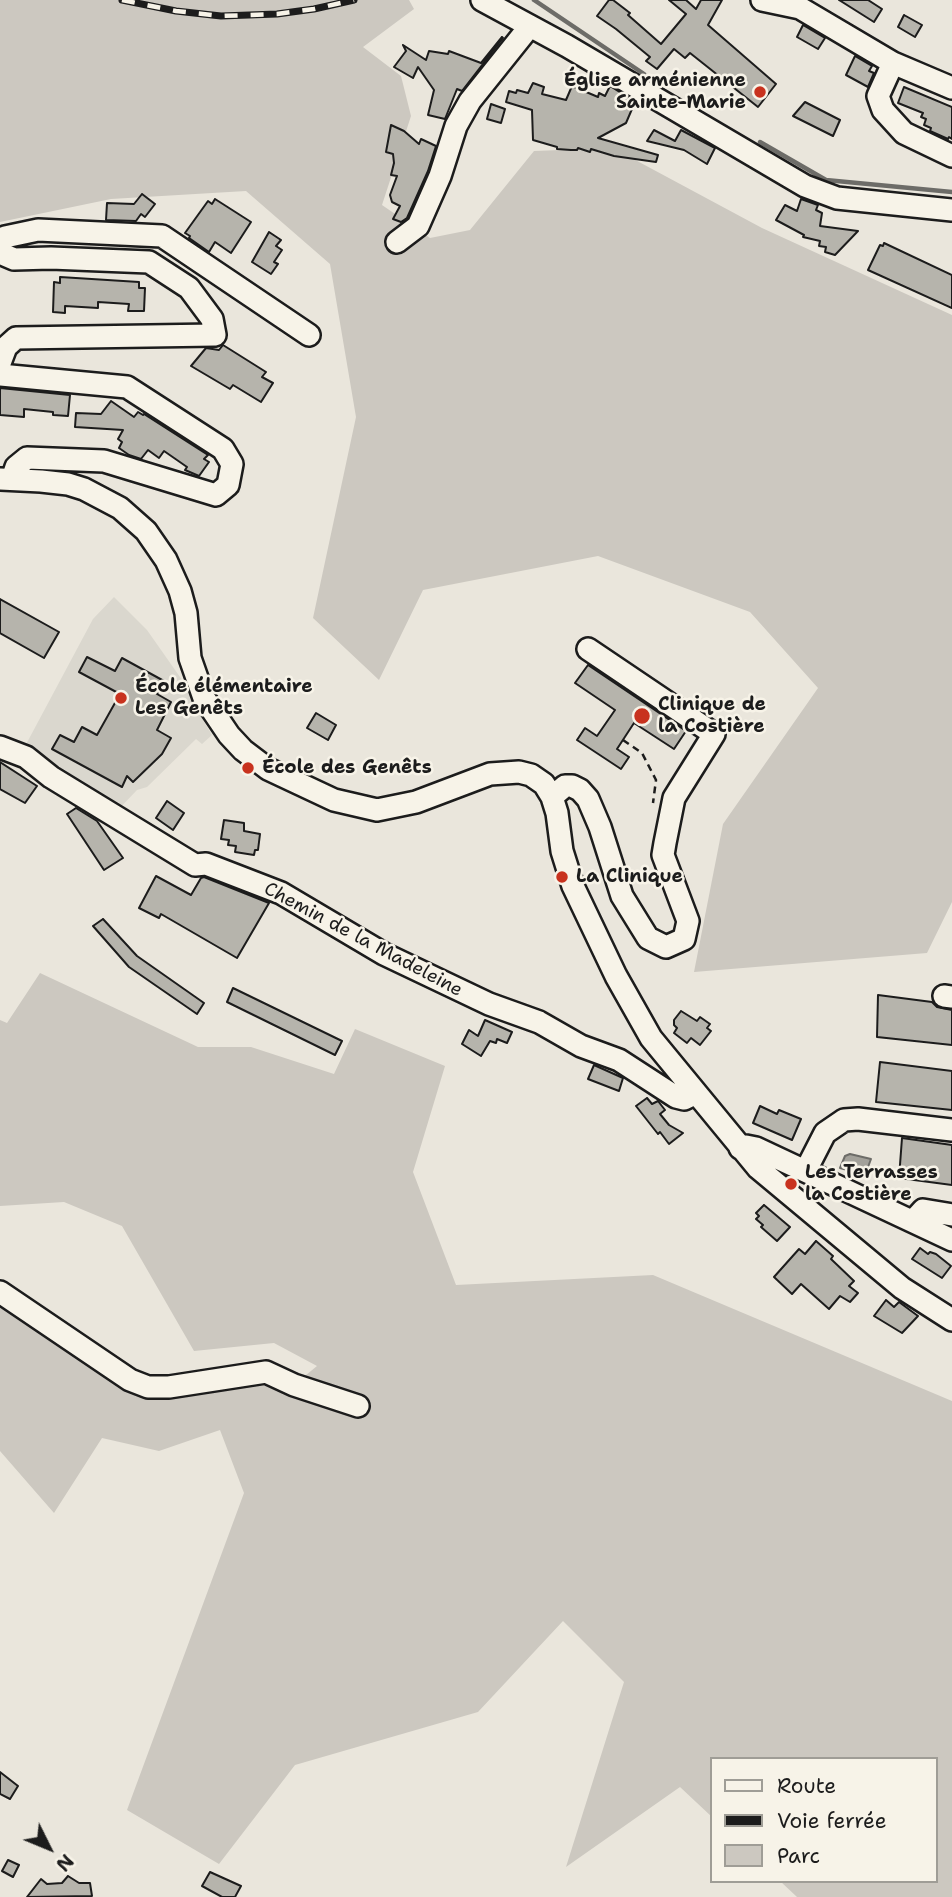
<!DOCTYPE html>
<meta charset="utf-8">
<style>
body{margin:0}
#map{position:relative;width:952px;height:1897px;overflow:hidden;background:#eae6dc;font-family:"Shantell Sans",sans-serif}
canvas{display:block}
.legend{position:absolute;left:710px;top:1757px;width:228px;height:126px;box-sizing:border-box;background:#f7f3e8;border:2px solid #9f9d96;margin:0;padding:9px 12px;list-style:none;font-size:21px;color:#1c1c1c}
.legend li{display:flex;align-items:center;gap:14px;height:35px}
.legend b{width:35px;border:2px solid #9f9d96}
.north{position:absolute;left:14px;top:1813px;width:70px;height:70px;-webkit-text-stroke:5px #f7f3e8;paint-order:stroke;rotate:133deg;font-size:19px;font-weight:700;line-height:28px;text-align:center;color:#1c1c1c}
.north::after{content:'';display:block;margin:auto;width:24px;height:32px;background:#1c1c1c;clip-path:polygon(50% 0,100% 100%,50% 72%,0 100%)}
</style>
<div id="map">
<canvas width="952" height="1897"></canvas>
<ul class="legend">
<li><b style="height:9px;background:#f7f3e8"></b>Route</li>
<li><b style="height:9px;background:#1c1c1c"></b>Voie ferrée</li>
<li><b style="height:19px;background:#ccc8c0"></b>Parc</li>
</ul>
<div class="north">N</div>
</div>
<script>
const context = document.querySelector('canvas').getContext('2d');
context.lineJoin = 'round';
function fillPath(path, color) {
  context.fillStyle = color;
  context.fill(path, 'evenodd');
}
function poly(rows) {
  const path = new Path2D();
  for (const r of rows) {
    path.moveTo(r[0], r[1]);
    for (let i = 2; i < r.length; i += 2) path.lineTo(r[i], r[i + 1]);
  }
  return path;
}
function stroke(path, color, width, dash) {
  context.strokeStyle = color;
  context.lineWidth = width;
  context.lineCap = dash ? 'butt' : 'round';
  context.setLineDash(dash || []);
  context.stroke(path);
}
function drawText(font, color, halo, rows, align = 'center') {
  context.font = font + ' "Shantell Sans",sans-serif';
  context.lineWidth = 5;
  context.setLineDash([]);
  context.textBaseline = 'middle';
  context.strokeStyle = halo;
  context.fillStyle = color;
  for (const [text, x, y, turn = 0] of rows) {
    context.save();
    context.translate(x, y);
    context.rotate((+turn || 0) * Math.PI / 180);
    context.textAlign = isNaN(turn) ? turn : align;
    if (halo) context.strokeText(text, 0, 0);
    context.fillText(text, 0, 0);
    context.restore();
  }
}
fillPath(poly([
 [114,597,147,630,187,687,197,710,212,735,202,744,196,739,147,787,137,790,115,813,61,776,60,767,42,764,23,750,93,619]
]), '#dad7ce');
fillPath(poly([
 [0,0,409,0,414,9,363,47,401,76,411,116,382,205,430,238,470,230,534,151,613,148,762,228,952,315,952,902,927,953,694,972,723,824,818,688,750,612,598,556,423,590,379,680,313,618,356,417,330,264,246,191,111,199,0,222],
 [40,973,198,1047,251,1047,334,1074,355,1029,445,1066,413,1172,456,1285,653,1275,952,1401,952,1897,797,1897,780,1881,936,1881,936,1759,712,1759,712,1817,680,1787,566,1867,624,1682,563,1621,478,1712,295,1765,219,1864,127,1810,244,1493,220,1430,159,1451,102,1438,54,1513,0,1451,0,1292,148,1387,294,1385,317,1366,274,1343,194,1351,122,1226,64,1202,0,1206,0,1020,7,1023]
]), '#ccc8c0');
const water = poly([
 [850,1154,871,1159,865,1175,840,1168,845,1156,850,1154]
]);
fillPath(water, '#a3a19a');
stroke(water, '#6d6c68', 2);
stroke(poly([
 [534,0,644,74],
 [760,142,826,180,952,192]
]), '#6d6c68', 4.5);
const building = poly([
 [609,0,613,0,630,13,628,15,661,44,686,14,669,0,686,0,696,9,701,0,722,0,708,25,776,84,758,107,690,53,685,58,674,49,657,69,646,61,650,57,616,29,597,16,609,0],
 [839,0,868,0,882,9,874,22,839,0],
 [904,15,922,25,915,37,898,27,904,15],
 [803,25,825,38,818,49,797,37,803,25],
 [502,37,503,38,462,91,457,89,445,119,428,115,434,90,418,67,413,78,394,67,406,51,403,45,426,60,429,51,448,54,449,51,481,63,502,37],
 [855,56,872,66,869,71,874,73,868,87,846,75,855,56],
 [533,83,544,87,542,94,566,100,572,86,598,97,599,93,605,96,610,86,626,96,635,102,626,123,598,138,658,155,656,162,614,156,591,149,590,152,578,148,577,150,571,150,557,149,557,147,533,140,532,110,506,102,509,91,516,93,517,90,528,93,533,83],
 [904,87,952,107,952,139,949,137,948,139,930,131,931,128,924,125,926,119,921,117,923,113,898,103,904,87],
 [805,102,840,120,833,136,793,116,805,102],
 [491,104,505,109,501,123,487,119,491,104],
 [391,125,404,131,419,144,421,139,436,146,428,171,407,218,401,222,393,219,400,206,392,202,390,195,397,176,391,175,394,163,393,154,386,152,391,125],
 [654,130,675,141,681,130,715,148,707,164,684,150,647,141,654,130],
 [142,194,155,204,145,217,141,214,136,221,106,220,107,203,134,204,142,194],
 [215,199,251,222,231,253,215,242,209,252,189,238,190,236,185,233,208,201,212,204,215,199],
 [801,199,818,205,816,210,822,213,820,226,858,231,835,255,825,252,826,247,819,246,820,241,803,237,804,235,776,220,785,205,797,211,801,199],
 [269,232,281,240,276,246,282,250,274,262,278,264,271,274,252,262,269,232],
 [884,243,952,275,952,308,868,270,880,245,883,246,884,243],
 [60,277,139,282,139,288,145,288,144,311,128,311,129,304,98,302,98,308,65,306,65,313,53,312,54,282,60,283,60,277],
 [223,345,266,372,262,377,273,383,261,402,233,385,230,389,191,366,206,348,219,350,223,345],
 [0,388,70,395,68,416,53,415,53,412,24,409,24,417,0,415,0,388],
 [111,401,134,417,138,412,143,415,144,414,208,455,204,459,209,462,199,476,185,470,187,467,164,451,159,458,148,450,141,459,129,455,119,448,122,442,118,439,123,430,75,427,76,413,101,414,111,401],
 [0,599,59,632,44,658,0,633,0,599],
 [87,657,115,671,122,658,164,681,157,694,171,702,157,730,171,738,162,754,133,782,127,776,122,787,52,749,60,735,74,742,82,727,97,735,120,694,79,672,87,657],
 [588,665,686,731,674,749,634,723,617,749,629,757,621,769,577,740,585,728,597,736,615,710,575,683,588,665],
 [316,713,336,725,328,740,307,728,316,713],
 [0,762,37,786,25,803,0,789,0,762],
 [167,801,184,813,173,830,156,818,167,801],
 [76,808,97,821,123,858,104,870,67,814,76,808],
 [224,820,244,823,244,831,260,834,258,850,255,850,254,855,235,852,236,846,228,845,229,840,221,839,224,820],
 [156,876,191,895,201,878,204,877,269,903,237,958,161,914,159,918,139,908,156,876],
 [103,919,137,956,204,1003,197,1014,129,967,93,926,103,919],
 [233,988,342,1041,335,1055,227,1002,233,988],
 [878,995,932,1002,937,1007,952,1010,952,1045,877,1037,878,995],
 [681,1011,697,1021,700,1017,710,1024,707,1028,711,1031,700,1045,691,1038,687,1043,674,1033,677,1028,674,1025,674,1020,681,1011],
 [485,1020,512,1032,507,1043,497,1039,496,1043,490,1041,481,1056,462,1044,469,1030,478,1036,485,1020],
 [880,1062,952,1071,952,1110,876,1102,880,1062],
 [594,1065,623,1078,619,1091,588,1079,594,1065],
 [647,1098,652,1104,658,1101,665,1110,660,1114,669,1125,683,1133,669,1144,660,1132,658,1134,636,1106,647,1098],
 [760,1106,777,1114,779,1110,801,1119,792,1140,753,1123,760,1106],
 [902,1138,952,1145,952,1185,899,1178,902,1138],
 [764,1205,790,1227,777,1241,761,1227,763,1225,756,1219,759,1216,756,1213,764,1205],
 [816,1241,833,1256,831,1259,854,1281,849,1286,858,1293,850,1302,840,1296,829,1309,801,1284,792,1294,774,1277,799,1249,805,1254,816,1241],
 [920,1248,928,1254,930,1252,936,1254,951,1266,942,1278,912,1259,920,1248],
 [886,1300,894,1307,899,1302,918,1316,902,1333,874,1316,886,1300],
 [0,1772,18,1786,10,1799,0,1794,0,1772],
 [8,1860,19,1865,13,1877,2,1871,8,1860],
 [210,1872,241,1886,235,1897,222,1897,202,1886,210,1872],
 [68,1876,79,1883,90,1883,92,1896,27,1897,41,1879,47,1884,62,1883,68,1876]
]);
fillPath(building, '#b6b4ac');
stroke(building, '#1c1c1c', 2);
const minor = poly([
 [482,0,567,46,805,186,837,198,952,210],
 [762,0,800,8,893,63,878,96,883,110,904,133,952,156],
 [893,63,952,88],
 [397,242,418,226,440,176,456,126,470,101,530,26],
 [0,243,5,237,38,230,162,236,309,335],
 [0,253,14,259,51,258,149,262,189,288,212,319,215,335,16,338,6,347,0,363,0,375,127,387,223,449,232,464,228,485,216,495,104,461,27,458,16,467,12,479],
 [0,479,41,481,68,484,84,489,120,508,146,531,166,560,180,591,186,613,190,658,204,698,229,735,243,750,268,769,334,800,377,810,416,802,490,774,519,772,531,775,544,784,552,797,557,813,562,851,573,886,616,976,651,1038,758,1168,902,1288,952,1320],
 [0,747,26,757,51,777,195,865,206,864,281,893,384,954,489,1004,539,1022,581,1046,619,1060,676,1097,684,1099,696,1093],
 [552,797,565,786,572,786,580,790,588,799,600,827,622,896,648,938,666,947,684,939,688,921,663,855,665,843,674,798,714,734,588,649],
 [944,996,952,997],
 [740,1148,746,1146,756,1148,952,1240],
 [806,1170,825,1133,844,1120,858,1119,952,1130],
 [913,1221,923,1210,952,1215],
 [0,1292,130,1380,148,1387,169,1387,266,1372,294,1385,358,1406]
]);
stroke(minor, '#1c1c1c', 26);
stroke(poly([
 [623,740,642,753,656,780,653,803]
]), '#1c1c1c', 2.5, [7, 5]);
stroke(minor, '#f7f3e8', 21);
const rail = poly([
 [122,0,176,11,221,16,277,14,314,9,354,0]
]);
stroke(rail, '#1c1c1c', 7);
stroke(rail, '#f7f3e8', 4.5, [13]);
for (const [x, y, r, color] of [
 [760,92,7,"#c8321e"],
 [121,698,7,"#c8321e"],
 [642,716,9,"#c8321e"],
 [248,768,7,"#c8321e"],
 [562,877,7,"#c8321e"],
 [791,1184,7,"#c8321e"]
]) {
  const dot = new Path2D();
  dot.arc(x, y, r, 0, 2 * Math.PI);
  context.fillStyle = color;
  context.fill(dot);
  stroke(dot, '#f7f3e8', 2.5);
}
drawText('bold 19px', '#1c1c1c', '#f7f3e8', [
 ["Église arménienne",746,81,"right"],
 ["Sainte-Marie",746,103,"right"],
 ["École élémentaire",135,687],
 ["Les Genêts",135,709],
 ["Clinique de",658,705],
 ["la Costière",658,727],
 ["École des Genêts",262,768],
 ["La Clinique",576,877],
 ["Les Terrasses",805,1173],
 ["la Costière",805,1195]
], 'left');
drawText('19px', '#1c1c1c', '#f7f3e8', [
 ["Chemin de la Madeleine",363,940,28]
]);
</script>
